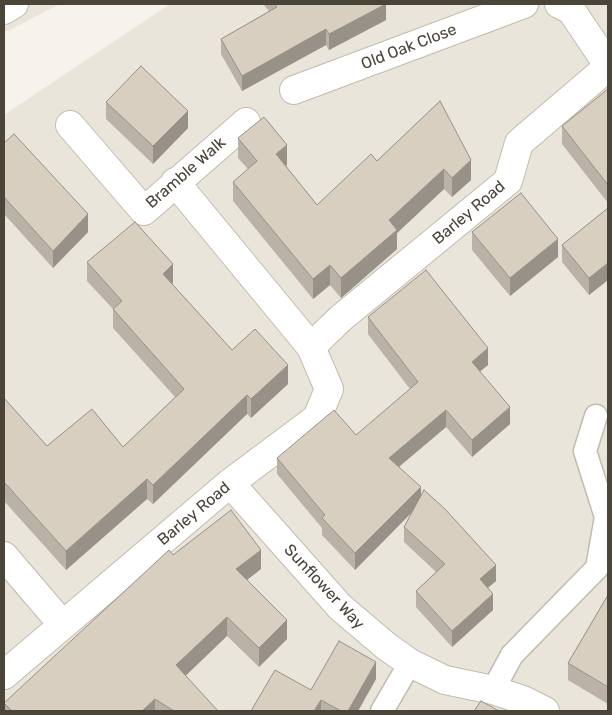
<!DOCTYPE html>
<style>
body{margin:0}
#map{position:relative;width:612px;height:715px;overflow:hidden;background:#f6f3ec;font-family:Rubik,sans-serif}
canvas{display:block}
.frame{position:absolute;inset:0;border:5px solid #4b4439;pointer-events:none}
</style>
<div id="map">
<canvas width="612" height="715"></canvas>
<div class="frame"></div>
</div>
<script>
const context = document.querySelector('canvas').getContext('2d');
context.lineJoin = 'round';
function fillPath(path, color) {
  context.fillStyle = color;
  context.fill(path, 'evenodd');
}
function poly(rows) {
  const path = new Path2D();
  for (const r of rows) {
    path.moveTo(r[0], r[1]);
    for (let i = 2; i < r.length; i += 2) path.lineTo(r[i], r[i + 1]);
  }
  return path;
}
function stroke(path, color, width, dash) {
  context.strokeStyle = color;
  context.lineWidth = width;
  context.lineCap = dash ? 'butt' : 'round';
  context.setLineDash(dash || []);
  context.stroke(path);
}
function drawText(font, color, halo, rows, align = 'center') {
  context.font = font + ' Rubik,sans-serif';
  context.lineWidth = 4;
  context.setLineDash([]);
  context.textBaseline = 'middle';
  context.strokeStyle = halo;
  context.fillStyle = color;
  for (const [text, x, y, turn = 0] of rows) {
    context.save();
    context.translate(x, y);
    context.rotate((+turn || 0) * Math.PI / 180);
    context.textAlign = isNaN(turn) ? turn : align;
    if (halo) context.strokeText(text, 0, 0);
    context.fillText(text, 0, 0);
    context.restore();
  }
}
fillPath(poly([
 [4,4,60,4,4,33],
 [170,4,608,4,608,711,4,711,4,115]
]), '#eae5da');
const lane = poly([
 [493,690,512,655,597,568,606,517,585,451,596,416],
 [382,711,410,663]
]);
const street = poly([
 [559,4,571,10,608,65],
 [4,10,14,4],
 [294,90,524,4],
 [70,125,144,211,246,122],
 [175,182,311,347],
 [230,483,340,607,386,646,410,663,445,680,493,690,523,700,545,711],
 [4,556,63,625],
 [4,675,230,483,317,418,329,389,311,347,341,318,508,181,519,143,608,67]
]);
stroke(lane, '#c2bbae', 25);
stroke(street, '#c2bbae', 30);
stroke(lane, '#fff', 22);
stroke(street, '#fff', 28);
fillPath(poly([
 [263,4,386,4,386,20,329,50,326,45,242,91,221,54,221,39,269,11],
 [608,89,608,203,562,144,562,126],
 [440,101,471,180,452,197,444,189,397,233,397,249,341,298,330,285,313,299,233,201,233,182,248,169,238,158,238,138,287,165,286,166,317,205,377,161],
 [106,102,188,128,153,164,106,119],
 [4,143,88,232,53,268,4,214],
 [608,208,608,280,589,295,562,262,562,245],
 [472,232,558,257,510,296,472,250],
 [87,262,173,283,172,284,232,350,288,384,251,418,247,414,153,504,147,499,66,570,4,501,4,398,47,446,123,447,175,397,113,328,113,309,87,281],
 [368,317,488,365,480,371,510,424,472,457,446,427,399,467,421,496,496,581,488,588,493,610,452,647,416,607,416,591,436,572,404,542,404,527,411,513,355,570,322,535,322,528,277,474,277,458,356,435,410,389,368,334],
 [173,555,261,569,247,580,287,639,259,667,227,636,185,676,218,711,4,711,4,703],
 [608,595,608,704,568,680,568,663],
 [376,679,358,711,251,711,311,690]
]), '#bab2a6');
fillPath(poly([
 [386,4,386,20,329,50,329,34],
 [326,29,326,45,242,91,242,76],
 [188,111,188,128,153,164,153,146],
 [287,145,287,165,276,174,276,154],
 [471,160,471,180,452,197,452,178],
 [444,169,444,189,397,233,397,249,341,298,341,278,389,220],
 [88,214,88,232,53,268,53,251],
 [558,239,558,257,510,296,510,278],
 [608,263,608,280,589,295,589,278],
 [173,264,173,283,163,293,163,274],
 [330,265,330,285,313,299,313,279],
 [488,348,488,365,472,378,472,362],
 [288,365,288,384,251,418,251,399],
 [247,395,247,414,153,504,153,485],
 [510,407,510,424,472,457,472,440],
 [446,410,446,427,389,475,389,458],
 [147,479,147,499,66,570,66,551],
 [421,487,421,503,355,570,355,553],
 [261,550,261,569,236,588,236,569],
 [496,565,496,581,480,594,480,579],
 [493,594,493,610,452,647,452,631],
 [227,617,227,636,176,685,176,665],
 [287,620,287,639,259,667,259,648],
 [376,662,376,679,358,711,348,711],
 [155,699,155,711,142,711],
 [321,700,321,711,314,711]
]), '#979187');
const building = poly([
 [274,4,386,4,329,34,326,29,242,76,221,39,277,7,274,4],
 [141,66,188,111,153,146,106,102,141,66],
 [608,89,608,185,562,126,608,89],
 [440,101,471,160,452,178,444,169,389,220,397,230,341,278,330,265,313,279,233,182,257,161,238,138,264,117,287,145,276,154,317,205,371,154,377,161,440,101],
 [14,134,88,214,53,251,4,197,4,143,14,134],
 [521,193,558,239,510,278,472,232,521,193],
 [608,208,608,263,589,278,562,245,608,208],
 [135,222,173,264,163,274,232,350,255,329,288,365,251,399,247,395,153,485,147,479,66,551,4,482,4,398,47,446,92,409,123,447,184,389,113,309,122,301,87,262,135,222],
 [426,270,488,348,472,362,510,407,472,440,446,410,389,458,421,487,355,553,322,518,325,515,277,458,334,410,356,435,418,382,368,317,426,270],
 [424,490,445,509,496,565,480,579,493,594,452,631,416,591,445,564,404,527,424,490],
 [231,510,261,550,236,569,287,620,259,648,227,617,176,665,218,711,174,711,155,699,142,711,12,711,4,703,169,550,173,555,231,510],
 [608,595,608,687,568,663,608,595],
 [339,641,376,662,348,711,341,711,321,700,314,711,251,711,275,670,311,690,339,641],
 [481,701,499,711,474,711,481,701]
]);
fillPath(building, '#d8cfc1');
stroke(building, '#979187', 1);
drawText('16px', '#4b4439', '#fff', [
 ["Old Oak Close",409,47,-21],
 ["Bramble Walk",186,173,-41],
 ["Barley Road",469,213,-40],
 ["Barley Road",194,514,-40],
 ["Sunflower Way",324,587,47]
]);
</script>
